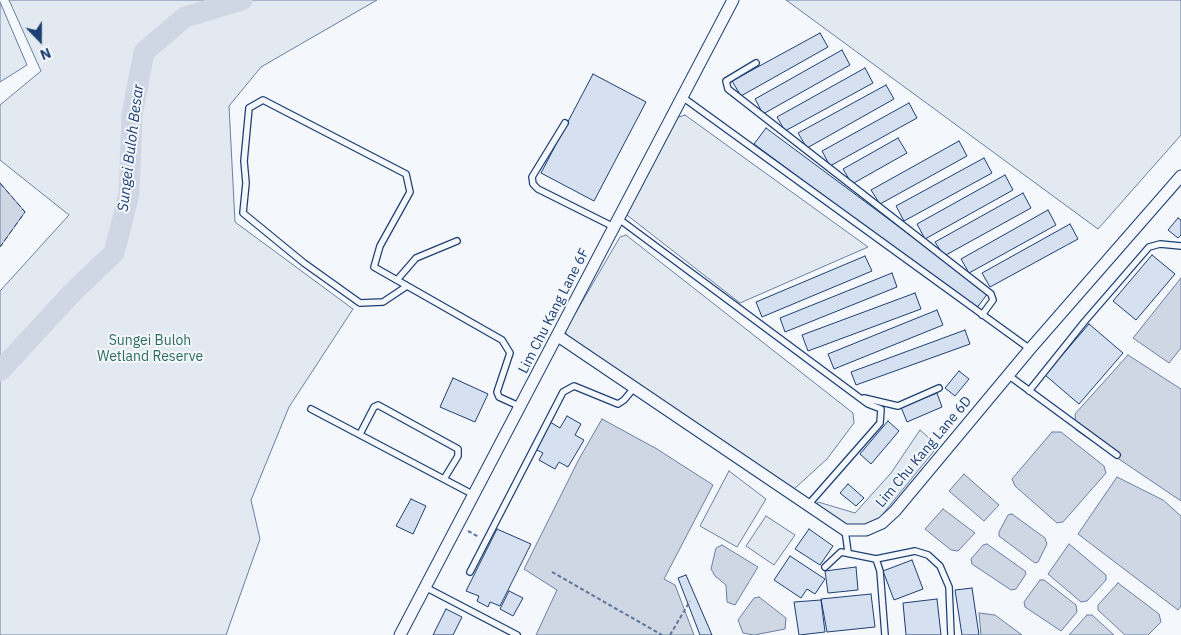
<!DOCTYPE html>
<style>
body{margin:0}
#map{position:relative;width:1181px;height:635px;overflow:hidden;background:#f4f7fb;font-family:"IBM Plex Sans",sans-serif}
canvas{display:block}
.north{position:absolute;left:15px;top:15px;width:50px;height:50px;-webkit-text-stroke:4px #f4f7fb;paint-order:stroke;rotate:158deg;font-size:14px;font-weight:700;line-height:20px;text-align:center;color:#1d3f73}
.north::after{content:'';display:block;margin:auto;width:18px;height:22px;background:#1d3f73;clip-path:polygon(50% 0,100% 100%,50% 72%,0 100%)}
</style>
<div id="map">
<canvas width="1181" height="635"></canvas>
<div class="north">N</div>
</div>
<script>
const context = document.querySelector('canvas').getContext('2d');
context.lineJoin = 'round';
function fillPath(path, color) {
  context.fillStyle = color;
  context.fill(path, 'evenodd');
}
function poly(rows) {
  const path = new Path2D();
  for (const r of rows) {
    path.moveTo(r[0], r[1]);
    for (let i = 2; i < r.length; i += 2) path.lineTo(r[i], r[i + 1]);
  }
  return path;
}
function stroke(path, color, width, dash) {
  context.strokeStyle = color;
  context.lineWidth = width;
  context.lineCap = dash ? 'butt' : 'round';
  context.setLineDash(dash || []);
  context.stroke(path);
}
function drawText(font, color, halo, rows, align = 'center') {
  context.font = font + ' "IBM Plex Sans",sans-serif';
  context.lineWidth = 4;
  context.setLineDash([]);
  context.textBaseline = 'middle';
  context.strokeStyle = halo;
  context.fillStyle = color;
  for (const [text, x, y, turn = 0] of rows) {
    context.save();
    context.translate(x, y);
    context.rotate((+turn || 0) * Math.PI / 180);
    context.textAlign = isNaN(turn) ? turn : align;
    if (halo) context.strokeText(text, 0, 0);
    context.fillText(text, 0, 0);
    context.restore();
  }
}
const green = poly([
 [9,0,377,0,261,67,229,106,235,222,353,309,289,407,251,500,260,539,226,635,0,635,0,291,69,215,0,160,0,105,41,71,9,0],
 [786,0,1181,0,1181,135,1098,229,786,0],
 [0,2,27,65,0,82,0,2],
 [685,115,868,247,740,303,623,212,676,118,685,115],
 [626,235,853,413,854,423,827,459,794,489,568,337,565,331,620,237,626,235],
 [920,430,938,446,878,520,858,529,840,527,814,509,818,502,855,513,891,473,920,430],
 [729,471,766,499,737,547,700,526,729,471],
 [766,516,795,535,774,565,746,546,766,516]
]);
fillPath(green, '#e3e9f0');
stroke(green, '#687fa3', 1);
const water = poly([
 [0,183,25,212,0,247,0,183],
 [1181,278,1181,348,1169,363,1133,338,1181,278],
 [1128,355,1181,389,1181,501,1076,430,1075,414,1128,355],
 [602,419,657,449,713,485,664,579,675,585,694,635,536,635,557,590,524,569,579,459,602,419],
 [1052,432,1061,432,1104,466,1106,473,1063,522,1057,523,1015,486,1012,479,1052,432],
 [964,474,999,505,984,521,949,491,964,474],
 [1117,477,1163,500,1181,516,1181,606,1178,610,1078,534,1117,477],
 [943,509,975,533,958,551,951,550,925,529,943,509],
 [1012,514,1045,538,1047,544,1038,562,1035,563,999,536,999,532,1008,515,1012,514],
 [987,544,1025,571,1026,574,1016,589,1011,590,972,564,971,559,983,545,987,544],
 [1069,544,1106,575,1106,580,1087,601,1081,602,1048,574,1069,544],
 [722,545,758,567,735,605,727,602,726,585,715,576,711,569,716,548,722,545],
 [1040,580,1044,580,1076,605,1077,612,1061,631,1025,607,1024,602,1040,580],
 [1118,583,1159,614,1161,622,1148,635,1125,635,1098,610,1098,605,1118,583],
 [759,597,786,618,785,629,754,635,743,633,738,620,754,598,759,597],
 [979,613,995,615,1022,635,981,635,979,613],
 [1087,615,1092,615,1114,635,1069,635,1087,615]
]);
fillPath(water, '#cfd7e4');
stroke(water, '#687fa3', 1);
stroke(poly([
 [0,371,72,293,114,253,129,194,132,115,144,52,185,17,242,0]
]), '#cfd7e4', 21);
const building = poly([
 [820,33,828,47,741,96,732,81,820,33],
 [842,50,850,65,763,114,755,99,842,50],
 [865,68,873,83,785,131,777,117,865,68],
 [593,74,646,102,594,201,541,173,593,74],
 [886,85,894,99,807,148,798,133,886,85],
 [909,103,917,118,830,166,822,151,909,103],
 [766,128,988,293,976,309,754,144,766,128],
 [898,138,907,153,852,184,843,169,898,138],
 [959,141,967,156,880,204,871,190,959,141],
 [984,158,992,173,904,221,896,206,984,158],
 [1005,175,1013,190,925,239,917,224,1005,175],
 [1023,193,1031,208,944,256,935,242,1023,193],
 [1048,210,1056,225,969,273,961,259,1048,210],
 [1178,218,1181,220,1181,235,1178,238,1168,230,1178,218],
 [1070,224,1078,239,990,287,982,273,1070,224],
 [1152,255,1175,274,1136,320,1113,301,1152,255],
 [865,256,872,271,762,317,756,302,865,256],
 [892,273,897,287,785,332,780,318,892,273],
 [915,293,921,309,808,351,802,335,915,293],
 [937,310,943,325,834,369,828,354,937,310],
 [1089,324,1123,353,1079,404,1045,375,1089,324],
 [965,330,970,344,856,385,851,372,965,330],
 [959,371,969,379,955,396,945,388,959,371],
 [453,378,488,394,475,422,440,407,453,378],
 [937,393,942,407,907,422,901,407,937,393],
 [567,416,581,424,575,435,584,440,568,467,559,462,555,469,539,460,543,453,535,449,550,422,560,428,567,416],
 [888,421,899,431,871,464,860,454,888,421],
 [848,484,864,498,856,506,840,493,848,484],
 [411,499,426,506,413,534,396,526,411,499],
 [497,529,531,544,500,606,490,602,488,607,477,601,479,596,466,591,497,529],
 [809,529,833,546,820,565,795,549,809,529],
 [790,556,825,579,815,594,807,589,801,598,774,580,790,556],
 [912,560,923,589,894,600,883,571,912,560],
 [856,567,858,590,828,593,825,571,856,567],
 [686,575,712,635,700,635,678,578,686,575],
 [972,588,979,635,962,635,955,590,972,588],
 [509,591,523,598,513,616,500,609,509,591],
 [871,594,875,627,827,632,821,599,871,594],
 [937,599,941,635,906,635,903,603,937,599],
 [821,600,825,632,799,635,794,602,821,600],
 [446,609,462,617,453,635,433,635,446,609]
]);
fillPath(building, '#d5e0f0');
stroke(building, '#1d3f73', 1);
const service = poly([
 [756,63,726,81,728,89,991,294,993,300,982,315],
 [681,96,1030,349],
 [565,123,532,177,533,184,538,189,614,227],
 [619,219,868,404,881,409,880,423,808,505],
 [397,280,416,258,457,241],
 [407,286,383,302,360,303,304,263,243,213,246,183,244,161,249,108,263,100,406,174,410,192,380,246,374,267,502,340,510,353,497,392,499,397,521,407],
 [1008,375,1117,455],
 [1029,391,1085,321,1149,247,1160,244,1181,246],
 [864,398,898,406,939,388],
 [311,409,474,495],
 [360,434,374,407,378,405,458,449,458,456,444,479],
 [845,530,848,552],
 [876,559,880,571,885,635],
 [825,567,841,552,876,559,915,551,928,555,940,566,949,587,951,635],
 [470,572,563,392,574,386,618,404,624,400,634,388],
 [425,587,517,635]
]);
const minor = poly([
 [558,336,845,530,866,530,882,523,895,511,1030,349,1181,176],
 [400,635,733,0]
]);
stroke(service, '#1d3f73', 8);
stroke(minor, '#1d3f73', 13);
stroke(poly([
 [468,531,479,537],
 [552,572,662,635],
 [670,635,690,601]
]), '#5e769c', 2, [4, 2.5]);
stroke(service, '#f4f7fb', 5.5);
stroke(minor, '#f4f7fb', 11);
stroke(poly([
 [0,183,25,212,0,247]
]), '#1d3f73', 1, [6, 2.5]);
drawText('14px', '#1d3f73', '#f4f7fb', [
 ["Lim Chu Kang Lane 6F",554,311,-63],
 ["Lim Chu Kang Lane 6D",924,452,-50]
]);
drawText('14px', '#2c6c60', '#f4f7fb', [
 ["Sungei Buloh",150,341],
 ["Wetland Reserve",150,357]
]);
drawText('italic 15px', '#1d3f73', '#f4f7fb', [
 ["Sungei Buloh Besar",131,148,-83]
]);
</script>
